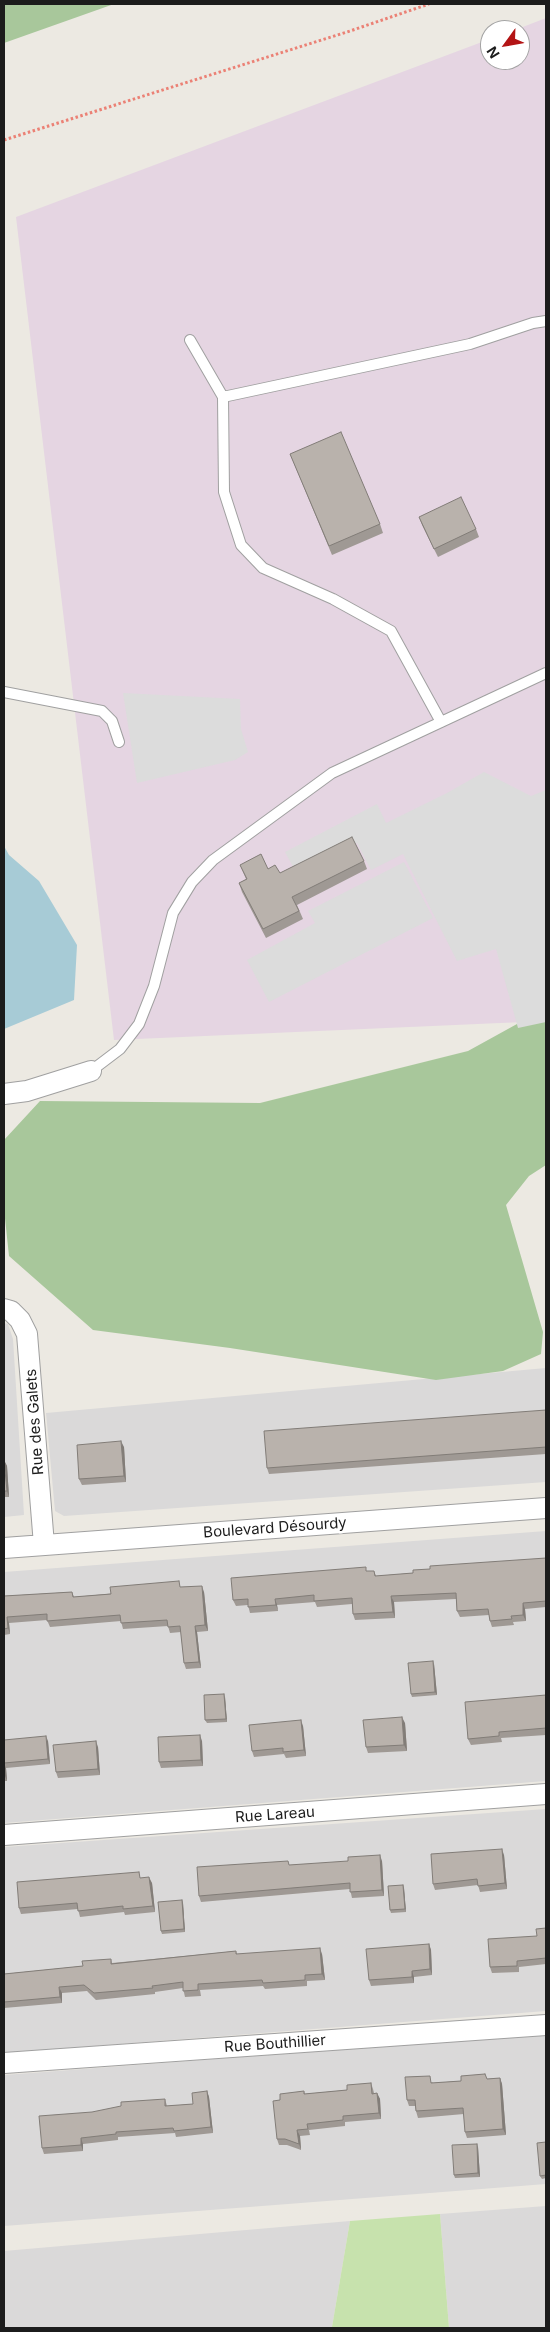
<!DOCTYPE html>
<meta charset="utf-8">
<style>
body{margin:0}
#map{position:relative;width:550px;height:2332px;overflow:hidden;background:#ece9e2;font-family:Inter,sans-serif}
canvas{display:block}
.frame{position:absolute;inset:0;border:5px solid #1c1c1c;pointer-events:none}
.north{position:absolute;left:480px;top:20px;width:50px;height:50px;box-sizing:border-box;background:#fff;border:1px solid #a4a4a4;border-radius:50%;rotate:238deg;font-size:14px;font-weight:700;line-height:20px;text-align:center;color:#1c1c1c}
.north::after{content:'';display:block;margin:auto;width:18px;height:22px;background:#b31415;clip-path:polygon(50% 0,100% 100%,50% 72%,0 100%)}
</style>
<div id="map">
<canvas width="550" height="2332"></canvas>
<div class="frame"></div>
<div class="north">N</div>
</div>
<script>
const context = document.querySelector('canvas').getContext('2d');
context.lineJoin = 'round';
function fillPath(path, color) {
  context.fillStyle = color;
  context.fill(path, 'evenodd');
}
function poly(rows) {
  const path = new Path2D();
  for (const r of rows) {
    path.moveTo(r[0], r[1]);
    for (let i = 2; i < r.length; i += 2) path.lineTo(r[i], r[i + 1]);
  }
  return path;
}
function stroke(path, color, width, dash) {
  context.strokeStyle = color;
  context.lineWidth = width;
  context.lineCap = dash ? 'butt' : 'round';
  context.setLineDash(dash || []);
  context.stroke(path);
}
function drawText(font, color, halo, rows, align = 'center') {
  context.font = font + ' Inter,sans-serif';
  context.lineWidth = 5;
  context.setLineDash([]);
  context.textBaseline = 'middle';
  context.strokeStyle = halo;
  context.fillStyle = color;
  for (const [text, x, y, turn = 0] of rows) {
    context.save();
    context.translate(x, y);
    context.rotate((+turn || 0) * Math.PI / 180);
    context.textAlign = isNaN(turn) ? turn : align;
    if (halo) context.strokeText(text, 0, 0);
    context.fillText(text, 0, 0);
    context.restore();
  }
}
fillPath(poly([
 [4,1323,8,1324,13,1339,24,1515,4,1517],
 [546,1368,546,1482,64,1516,55,1511,46,1413],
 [546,1531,546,1781,4,1823,4,1572],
 [546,1809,546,2011,4,2053,4,1847],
 [546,2034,546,2184,4,2226,4,2075],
 [546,2206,546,2328,449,2328,440,2214],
 [350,2221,332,2327,4,2328,4,2251]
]), '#dad9d9');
fillPath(poly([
 [546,18,546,1021,114,1040,16,217,490,39,490,60,520,60,520,30,515,30]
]), '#e5d5e2');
fillPath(poly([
 [440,2214,449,2328,334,2328,332,2327,350,2221]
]), '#c7e2ad');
fillPath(poly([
 [4,4,114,4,4,43],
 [546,1008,546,1165,529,1176,506,1205,543,1332,541,1354,503,1371,436,1380,230,1348,93,1330,9,1256,4,1209,4,1140,40,1101,260,1103,468,1051]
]), '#a8c79b');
fillPath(poly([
 [123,693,240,699,241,729,248,752,235,760,137,783],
 [484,772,531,796,546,790,546,1022,518,1028,496,949,457,961,403,854,371,870,357,843,297,874,285,852,377,804,386,823,447,793],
 [404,862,433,918,269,1002,247,960,315,923,308,911]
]), '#dcdcdc');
fillPath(poly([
 [4,846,9,855,39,881,77,945,74,1000,4,1029]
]), '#a7cbd6');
const lane = poly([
 [190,340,223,397,470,344,533,323,546,321],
 [223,397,224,492,241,545,263,568,333,599,391,631,441,722],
 [4,692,102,711,112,721,119,742],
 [91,1071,120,1049,139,1024,154,986,173,913,192,882,213,860,332,773,546,673]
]);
const street = poly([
 [4,1094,27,1091,91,1071],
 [4,1309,11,1311,20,1320,27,1334,44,1545],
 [4,1548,546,1508],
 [4,1835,546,1794],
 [4,2063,546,2025]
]);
stroke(lane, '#a0a0a0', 12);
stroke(street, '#a0a0a0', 22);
stroke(poly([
 [4,140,350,31,429,4]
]), '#eb8175', 3, [2.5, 2.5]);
stroke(lane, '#fff', 10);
stroke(street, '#fff', 20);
fillPath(poly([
 [290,454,380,524,383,533,332,555],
 [419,517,476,529,479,537,438,557,422,525],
 [364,861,367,869,297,905,303,919,266,938,242,892,239,883,246,879,240,865,268,869,280,873],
 [546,1410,546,1454,269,1474,267,1468],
 [124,1447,126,1482,82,1485,79,1479],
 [4,1460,7,1466,9,1497,4,1497],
 [546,1558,546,1607,525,1609,526,1621,513,1622,514,1625,492,1627,490,1621,489,1615,460,1617,457,1611,456,1599,394,1602,395,1618,355,1620,353,1614,352,1604,317,1607,315,1602,277,1605,278,1611,250,1613,248,1605,236,1606,233,1600,368,1571,374,1571,376,1576,413,1573],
 [181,1587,204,1592,208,1631,197,1632,201,1668,186,1669,184,1663,181,1632,170,1633,168,1626,123,1629,121,1621,50,1627,47,1620,9,1623,10,1634,4,1635,4,1596,72,1592,74,1597],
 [434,1664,437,1695,412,1697,411,1694],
 [546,1695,546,1735,501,1738,502,1742,471,1745,468,1739],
 [225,1697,227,1722,207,1723,205,1720],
 [405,1723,407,1751,368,1753,366,1747],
 [303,1726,306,1756,286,1758,284,1754,254,1757,252,1751],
 [4,1739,4,1740,48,1741,50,1764,6,1768,7,1781,4,1781],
 [202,1741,203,1766,161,1768,159,1762],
 [98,1747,100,1775,58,1778,56,1772],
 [504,1855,507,1889,480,1892,478,1885,435,1890,433,1884],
 [382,1861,384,1896,352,1898,350,1889,201,1902,199,1896,290,1865],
 [141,1878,152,1883,155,1912,125,1915,124,1912,80,1917,78,1909,21,1914,19,1908],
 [403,1885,404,1888,406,1912,391,1913,390,1910],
 [182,1900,183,1903,185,1932,162,1934,161,1931],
 [546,1928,546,1964,519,1967,519,1972,492,1973,490,1967,537,1936],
 [429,1944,431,1950,432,1975,414,1977,414,1983,371,1986,369,1980],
 [236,1951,237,1954,322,1954,325,1980,307,1981,307,1986,265,1989,263,1986,200,1990,201,1996,185,1997,183,1988,155,1992,155,1994,96,2000,87,1991,62,1993,62,2003,4,2008,4,1974,83,1966,111,1959,112,1963],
 [500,2078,502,2084,506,2135,467,2138,465,2132,464,2114,418,2118,416,2111,415,2106,409,2106,407,2100,432,2082,433,2083],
 [371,2083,373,2089,374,2093,377,2093,380,2099,381,2119,345,2122,345,2126,309,2130,310,2135,300,2136,301,2150,287,2145,279,2145,277,2139,280,2100,304,2091,305,2094,347,2090],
 [207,2091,209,2097,213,2133,176,2137,175,2133,118,2137,118,2140,83,2144,83,2151,44,2154,42,2148,165,2099,167,2106,193,2104],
 [546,2142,546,2178,542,2179,540,2176],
 [478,2147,480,2177,455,2178,454,2175]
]), '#9f9994');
fillPath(poly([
 [121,1441,124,1447,126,1482,124,1476],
 [4,1460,7,1466,9,1497,7,1491],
 [202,1586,204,1592,208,1631,205,1625],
 [391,1596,394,1602,395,1618,393,1612],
 [275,1599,277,1605,278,1611,276,1605],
 [523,1603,525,1609,526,1621,523,1615],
 [7,1617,9,1623,10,1634,8,1628],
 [195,1626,197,1632,201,1668,199,1662],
 [433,1661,434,1664,437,1695,435,1692],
 [224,1694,225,1697,227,1722,226,1719],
 [402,1717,405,1723,407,1751,404,1745],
 [301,1720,303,1726,306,1756,304,1750],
 [200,1735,202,1741,203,1766,201,1760],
 [46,1736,48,1741,50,1764,48,1759],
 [96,1741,98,1747,100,1775,98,1769],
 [4,1763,6,1768,7,1781,5,1776],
 [502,1849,504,1855,507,1889,505,1883],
 [380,1855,382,1861,384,1896,382,1890],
 [149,1877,152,1883,155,1912,153,1906],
 [403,1885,404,1888,406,1912,405,1909],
 [182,1900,183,1903,185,1932,184,1929],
 [429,1944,431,1950,432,1975,430,1969],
 [320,1948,322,1954,325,1980,322,1974],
 [412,1971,414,1977,414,1983,412,1977],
 [59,1987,62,1993,62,2003,60,1997],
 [500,2078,502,2084,506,2135,503,2129],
 [207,2091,209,2097,213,2133,211,2127],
 [377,2093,380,2099,381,2119,379,2113],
 [297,2130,300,2136,301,2150,299,2144],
 [81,2138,83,2144,83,2151,81,2145],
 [477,2144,478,2147,480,2177,478,2173]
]), '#827d78');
const building = poly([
 [341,432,380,524,329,546,290,454,341,432],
 [461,497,476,529,434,549,419,517,461,497],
 [352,837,364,861,292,897,299,911,263,929,239,883,247,879,240,865,261,854,268,869,275,865,280,873,352,837],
 [546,1410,546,1447,267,1468,264,1431,546,1410],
 [121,1441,124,1476,79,1479,77,1445,121,1441],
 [4,1460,7,1491,4,1491,4,1460],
 [546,1558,546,1601,523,1603,523,1615,511,1616,512,1619,490,1621,488,1609,457,1611,456,1593,391,1596,393,1612,353,1614,352,1598,314,1601,314,1595,275,1599,276,1605,248,1607,248,1599,233,1600,231,1578,366,1567,366,1571,374,1571,375,1576,413,1573,413,1570,430,1569,430,1566,546,1558],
 [179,1581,180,1587,202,1586,205,1625,195,1626,199,1662,184,1663,180,1626,168,1627,167,1620,121,1623,120,1615,47,1621,47,1614,7,1617,8,1628,4,1629,4,1596,72,1592,73,1597,111,1594,110,1587,179,1581],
 [433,1661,435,1692,411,1694,408,1663,433,1661],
 [224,1694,226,1719,205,1720,204,1695,224,1694],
 [546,1695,546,1728,499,1732,499,1736,468,1739,465,1702,546,1695],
 [402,1717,404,1745,366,1747,363,1720,402,1717],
 [301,1720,304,1750,283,1752,283,1748,252,1751,249,1725,301,1720],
 [200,1735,201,1760,159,1762,158,1737,200,1735],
 [46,1736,48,1759,4,1763,5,1776,4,1776,4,1740,46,1736],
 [96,1741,98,1769,56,1772,53,1745,96,1741],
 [502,1849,505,1883,478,1886,477,1879,433,1884,431,1854,502,1849],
 [380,1855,382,1890,350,1892,350,1883,199,1896,197,1867,288,1861,289,1865,348,1861,348,1857,380,1855],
 [139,1872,140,1878,149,1877,153,1906,123,1909,123,1906,78,1911,77,1903,19,1908,17,1882,139,1872],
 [403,1885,405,1909,390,1910,388,1886,403,1885],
 [182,1900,184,1929,161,1931,158,1902,182,1900],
 [546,1928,546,1958,517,1961,517,1966,490,1967,488,1939,537,1936,536,1929,546,1928],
 [429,1944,430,1969,412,1971,412,1977,369,1980,366,1949,429,1944],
 [320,1948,322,1974,305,1975,305,1980,263,1983,262,1980,198,1984,198,1990,183,1991,183,1982,152,1986,153,1988,94,1993,84,1985,59,1987,60,1997,4,2002,4,1974,83,1966,82,1961,111,1959,111,1964,236,1951,236,1954,320,1948],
 [485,2074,487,2079,500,2078,503,2129,465,2132,463,2108,416,2111,415,2100,407,2100,405,2077,430,2076,431,2083,461,2081,461,2076,485,2074],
 [371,2083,372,2094,377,2093,379,2113,343,2116,343,2120,307,2124,308,2129,297,2130,299,2144,285,2139,277,2139,273,2101,280,2100,280,2094,304,2091,304,2094,347,2090,347,2085,371,2083],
 [207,2091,211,2127,174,2131,173,2128,116,2132,116,2134,81,2138,81,2145,42,2148,39,2116,92,2112,121,2106,121,2102,165,2099,165,2106,193,2104,192,2093,207,2091],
 [546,2142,546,2175,540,2176,537,2143,546,2142],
 [477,2144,478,2173,454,2175,452,2145,477,2144]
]);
fillPath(building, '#b9b2ac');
stroke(building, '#827d78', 1);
drawText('15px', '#1c1c1c', '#fff', [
 ["Rue des Galets",35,1422,-94],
 ["Boulevard Désourdy",275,1528,-4],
 ["Rue Lareau",275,1815,-4],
 ["Rue Bouthillier",275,2044,-4]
]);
</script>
